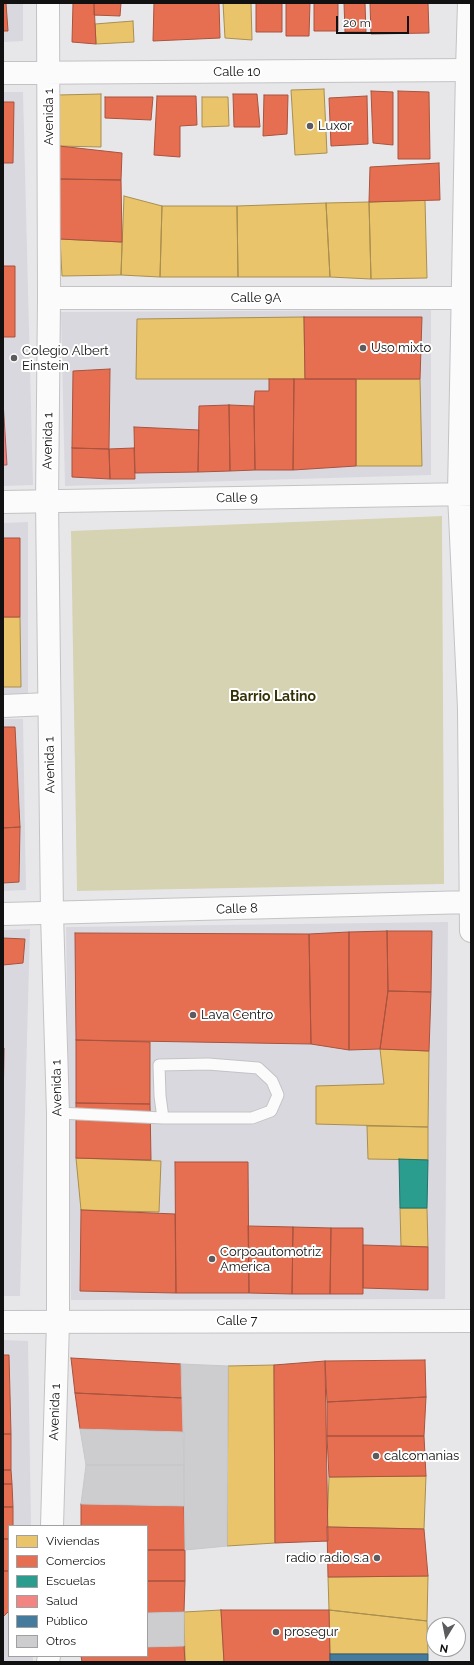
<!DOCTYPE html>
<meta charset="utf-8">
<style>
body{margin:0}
#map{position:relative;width:474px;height:1665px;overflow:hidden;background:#e7e7ea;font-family:Raleway,sans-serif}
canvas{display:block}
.frame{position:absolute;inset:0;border:4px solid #111112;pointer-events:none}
.legend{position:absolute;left:8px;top:1525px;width:140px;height:132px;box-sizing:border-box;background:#fff;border:1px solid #a0a0a0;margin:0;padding:5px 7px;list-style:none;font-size:12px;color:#111112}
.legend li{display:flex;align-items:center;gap:8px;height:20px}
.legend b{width:20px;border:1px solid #a0a0a0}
.north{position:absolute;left:426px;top:1617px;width:40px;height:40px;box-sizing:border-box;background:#fff;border:1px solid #a0a0a0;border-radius:50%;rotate:190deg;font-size:11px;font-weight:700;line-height:16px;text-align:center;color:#111112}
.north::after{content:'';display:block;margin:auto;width:14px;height:18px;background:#5c5c5e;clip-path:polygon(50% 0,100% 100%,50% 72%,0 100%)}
.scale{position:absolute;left:336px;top:16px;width:73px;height:18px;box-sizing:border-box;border:2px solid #111112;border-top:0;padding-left:5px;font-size:12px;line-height:14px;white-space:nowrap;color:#111112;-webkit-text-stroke:3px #fff;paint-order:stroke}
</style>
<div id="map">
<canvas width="474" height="1665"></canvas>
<div class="frame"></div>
<ul class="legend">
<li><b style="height:11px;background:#e9c46a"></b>Viviendas</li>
<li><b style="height:11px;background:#e76f51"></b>Comercios</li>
<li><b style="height:11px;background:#2a9d8f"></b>Escuelas</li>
<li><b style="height:11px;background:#f28482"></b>Salud</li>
<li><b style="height:11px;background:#457b9d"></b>Público</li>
<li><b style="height:11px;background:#cdcdcf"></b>Otros</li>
</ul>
<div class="north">N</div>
<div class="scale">20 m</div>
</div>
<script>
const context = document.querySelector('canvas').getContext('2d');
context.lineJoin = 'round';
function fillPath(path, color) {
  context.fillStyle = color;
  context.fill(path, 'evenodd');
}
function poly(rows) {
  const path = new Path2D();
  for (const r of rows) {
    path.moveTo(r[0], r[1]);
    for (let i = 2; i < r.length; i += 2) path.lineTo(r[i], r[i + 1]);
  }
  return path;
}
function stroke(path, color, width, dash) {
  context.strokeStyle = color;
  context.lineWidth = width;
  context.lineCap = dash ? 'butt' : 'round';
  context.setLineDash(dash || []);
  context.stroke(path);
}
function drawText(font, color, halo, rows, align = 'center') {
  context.font = font + ' Raleway,sans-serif';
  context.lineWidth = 4;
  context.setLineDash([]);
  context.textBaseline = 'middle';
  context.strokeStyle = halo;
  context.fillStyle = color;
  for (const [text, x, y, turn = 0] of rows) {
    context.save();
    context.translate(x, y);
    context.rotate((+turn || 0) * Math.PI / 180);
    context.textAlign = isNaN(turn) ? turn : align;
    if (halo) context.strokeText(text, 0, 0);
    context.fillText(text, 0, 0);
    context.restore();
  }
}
fillPath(poly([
 [3,3,23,3,23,41,3,42],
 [3,92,23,92,33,485,3,486],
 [431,310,431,475,65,486,61,312],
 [28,522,28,695,3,695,3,523],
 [3,719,23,719,26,890,3,891],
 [448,922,445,1299,71,1300,66,927],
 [30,929,20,1296,3,1296,3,930],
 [3,1340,28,1341,31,1526,9,1526,9,1656,33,1656,33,1662,3,1662]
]), '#dad8df');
fillPath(poly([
 [442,516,444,884,77,891,71,531]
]), '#d6d3b3');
const homes = poly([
 [223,3,251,3,252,40,225,38,223,3],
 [133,21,134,42,96,44,95,24,133,21],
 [324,89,327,153,295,155,291,90,324,89],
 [101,94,101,147,59,146,58,95,101,94],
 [202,97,228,97,229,126,202,127,202,97],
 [124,196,162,206,160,277,121,275,124,196],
 [425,200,427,278,371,279,369,202,425,200],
 [369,202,371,279,330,277,326,203,369,202],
 [326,203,330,277,238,277,237,206,326,203],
 [162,206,237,206,238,277,160,277,162,206],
 [60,239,122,242,121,275,62,276,60,239],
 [304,317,305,379,136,379,137,319,304,317],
 [356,379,420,379,422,466,356,466,356,379],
 [3,617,20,617,21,687,3,687,3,617],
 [380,1049,429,1051,428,1127,316,1124,316,1086,384,1084,380,1049],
 [367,1126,428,1127,428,1160,368,1159,367,1126],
 [76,1158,161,1161,159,1212,81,1210,76,1158],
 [400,1208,427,1208,428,1247,401,1246,400,1208],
 [274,1365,275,1543,227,1546,228,1366,274,1365],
 [426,1476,424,1529,327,1527,329,1477,426,1476],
 [428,1576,427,1621,329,1610,328,1577,428,1576],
 [221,1610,224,1662,185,1662,184,1612,221,1610],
 [329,1610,427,1621,428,1654,330,1654,329,1610]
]);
fillPath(homes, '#e9c46a');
stroke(homes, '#a88e50', 1);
const shops = poly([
 [3,3,6,3,8,31,3,31,3,3],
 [73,3,94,3,96,44,72,42,73,3],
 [94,3,121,3,120,16,94,15,94,3],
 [154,3,219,3,220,38,153,41,154,3],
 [256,3,282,3,282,32,256,32,256,3],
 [286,3,310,3,309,36,286,36,286,3],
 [314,3,338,3,338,31,314,31,314,3],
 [344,3,365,3,366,32,345,32,344,3],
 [370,3,428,3,429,33,371,34,370,3],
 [371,91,393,92,393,145,373,143,371,91],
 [398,91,429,92,430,159,398,159,398,91],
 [233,94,257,94,260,127,234,127,233,94],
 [264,95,288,95,287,134,263,136,264,95],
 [157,96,196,96,197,125,180,126,180,157,154,155,157,96],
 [367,96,368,144,331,146,329,98,367,96],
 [105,97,153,97,151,120,105,118,105,97],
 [3,102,14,102,13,163,3,163,3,102],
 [59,146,122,153,121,180,59,179,59,146],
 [439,163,440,200,369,202,370,167,439,163],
 [59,179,121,180,122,242,60,239,59,179],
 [3,266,15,266,15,337,3,337,3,266],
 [304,317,422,317,420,379,305,379,304,317],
 [110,369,109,449,72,448,73,371,110,369],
 [269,379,294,379,293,470,255,470,254,406,255,391,269,391,269,379],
 [294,379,356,379,356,466,293,470,294,379],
 [229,405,230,471,198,472,199,406,229,405],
 [229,405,254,406,255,470,230,471,229,405],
 [134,427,199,430,198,472,135,473,134,427],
 [72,448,109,449,110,479,72,477,72,448],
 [134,448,135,479,110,479,109,449,134,448],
 [3,538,20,538,20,617,3,617,3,538],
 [3,727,15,727,20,827,3,828,3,727],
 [20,827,19,882,3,883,3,828,20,827],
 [387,931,388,991,380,1049,349,1050,349,932,387,931],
 [387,931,432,931,431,992,388,991,387,931],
 [349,932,349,1050,311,1044,309,934,349,932],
 [75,933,309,934,311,1044,76,1040,75,933],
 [3,938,25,939,23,963,3,965,3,938],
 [388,991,431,992,429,1051,380,1049,388,991],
 [76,1040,150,1042,150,1104,76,1103,76,1040],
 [3,1048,4,1048,3,1113,3,1048],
 [76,1103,150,1104,151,1160,76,1158,76,1103],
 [175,1162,248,1162,249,1293,176,1293,175,1162],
 [81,1210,175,1214,176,1293,80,1291,81,1210],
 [248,1226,293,1227,292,1294,249,1293,248,1226],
 [293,1227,331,1228,330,1294,292,1294,293,1227],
 [331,1228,363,1228,363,1294,330,1294,331,1228],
 [363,1245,428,1247,428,1290,363,1288,363,1245],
 [3,1355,9,1355,11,1434,3,1434,3,1355],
 [71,1358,181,1364,183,1398,75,1393,71,1358],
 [425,1360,426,1397,327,1402,325,1361,425,1360],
 [325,1361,328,1541,275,1543,274,1365,325,1361],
 [75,1393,183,1398,184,1432,80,1429,75,1393],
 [426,1397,424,1436,327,1436,327,1402,426,1397],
 [3,1434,11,1434,11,1470,3,1470,3,1434],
 [327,1436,424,1436,426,1476,329,1477,327,1436],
 [3,1470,11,1470,12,1484,3,1484,3,1470],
 [3,1484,12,1484,13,1507,3,1507,3,1484],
 [81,1504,184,1506,185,1550,147,1550,147,1526,81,1526,81,1504],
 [3,1507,13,1507,13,1526,9,1526,9,1539,3,1539,3,1507],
 [327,1527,424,1529,428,1576,328,1577,327,1527],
 [3,1539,9,1539,9,1571,3,1571,3,1539],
 [147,1550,185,1550,185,1581,147,1581,147,1550],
 [3,1571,9,1571,9,1611,3,1617,3,1571],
 [147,1581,185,1581,184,1612,147,1613,147,1581],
 [221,1610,329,1610,330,1662,224,1662,221,1610],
 [184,1646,185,1662,82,1662,81,1656,147,1656,147,1647,184,1646]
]);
fillPath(shops, '#e76f51');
stroke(shops, '#a7533e', 1);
const schools = poly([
 [399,1159,428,1160,427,1208,400,1208,399,1159]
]);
fillPath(schools, '#2a9d8f');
stroke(schools, '#22736a', 1);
const health = poly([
 [3,401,7,465,3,465,3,401]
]);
fillPath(health, '#f28482');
stroke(health, '#ae6260', 1);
const public = poly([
 [330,1654,428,1654,428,1662,330,1662,330,1654]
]);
fillPath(public, '#457b9d');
stroke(public, '#355b73', 1);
const building = poly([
 [181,1364,228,1366,227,1546,185,1550,184,1465,181,1364],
 [80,1429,184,1432,184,1465,86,1465,80,1429],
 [86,1465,184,1465,184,1506,81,1504,86,1465],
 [184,1612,184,1646,147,1647,147,1613,184,1612]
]);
fillPath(building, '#cdcdcf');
stroke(building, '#c7c7c9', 1);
const service = poly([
 [58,1113,163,1118,252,1118,271,1111,278,1095,272,1081,258,1068,208,1064,159,1065,160,1096,163,1118]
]);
const minor = poly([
 [469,3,467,70,459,494,469,708,471,931],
 [49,298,463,298],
 [3,502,471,494],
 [3,706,49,704],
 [3,914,471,902],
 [3,1322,471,1321]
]);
const tertiary = poly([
 [48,3,49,298,47,502,52,914,58,1113,58,1322,52,1526],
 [3,73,471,70],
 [48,1662,49,1656]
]);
stroke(service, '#c3c3c4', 13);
stroke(minor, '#c3c3c4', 24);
stroke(tertiary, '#c3c3c4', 24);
stroke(service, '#fbfbfc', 11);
stroke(minor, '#fbfbfc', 22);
stroke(tertiary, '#fbfbfc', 22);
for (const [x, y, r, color] of [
 [310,126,4,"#5c5c5e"],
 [363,348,4,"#5c5c5e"],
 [14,358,4,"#5c5c5e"],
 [193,1015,4,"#5c5c5e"],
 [212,1259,4,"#5c5c5e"],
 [376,1456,4,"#5c5c5e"],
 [377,1558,4,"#5c5c5e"],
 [276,1632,4,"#5c5c5e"]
]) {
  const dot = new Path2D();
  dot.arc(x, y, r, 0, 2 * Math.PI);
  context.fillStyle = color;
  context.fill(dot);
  stroke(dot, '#fff', 1.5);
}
drawText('13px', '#111112', '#fff', [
 ["Calle 10",237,72],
 ["Avenida 1",49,117,-90],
 ["Calle 9A",256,298],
 ["Avenida 1",48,441,-89],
 ["Calle 9",237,498,-1],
 ["Avenida 1",50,765,-91],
 ["Calle 8",237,909,-2],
 ["Avenida 1",57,1088,-91],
 ["Calle 7",237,1321],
 ["Avenida 1",55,1412,-88]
]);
drawText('13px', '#111112', '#fff', [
 ["Luxor",318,126],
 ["Uso mixto",371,348],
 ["Colegio Albert",22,351],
 ["Einstein",22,366],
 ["Lava Centro",201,1015],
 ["Corpoautomotriz",220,1252],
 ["America",220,1267],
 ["calcomanias",384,1456],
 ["radio radio s.a",369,1558,"right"],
 ["prosegur",284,1632]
], 'left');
drawText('bold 14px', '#353105', '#fff', [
 ["Barrio Latino",273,697]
]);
</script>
